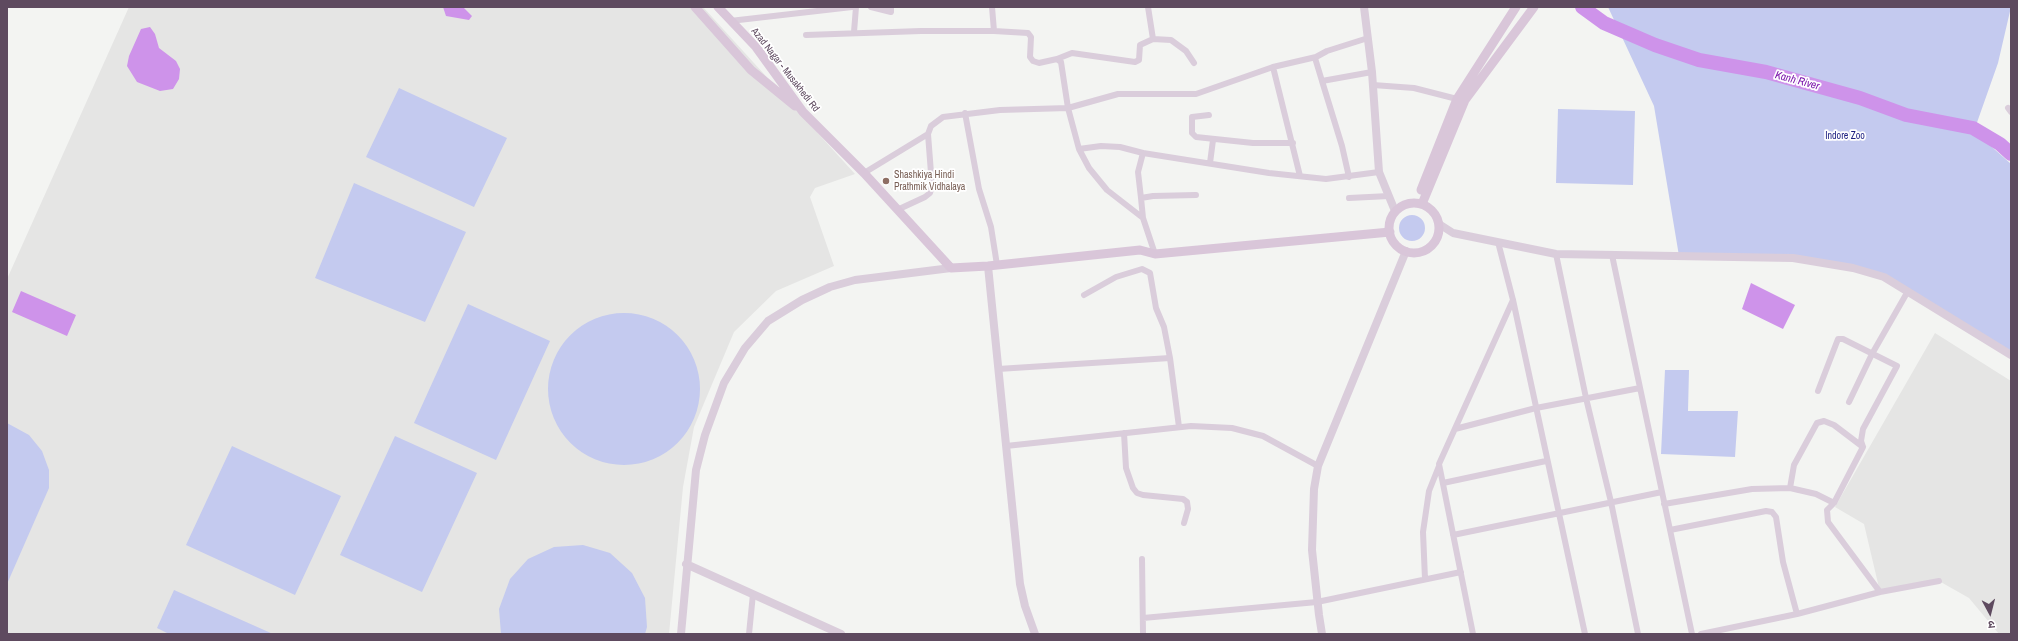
<!DOCTYPE html>
<meta charset="utf-8">
<style>
body{margin:0}
#map{position:relative;width:2018px;height:641px;overflow:hidden;background:#f3f4f2;font-family:"Archivo Narrow","Noto Sans Devanagari",sans-serif}
canvas{display:block}
.frame{position:absolute;inset:0;border:8px solid #5e4a5f;pointer-events:none}
.north{position:absolute;left:1970px;top:593px;width:40px;height:40px;-webkit-text-stroke:3px #fff;paint-order:stroke;rotate:173deg;font-size:11px;font-weight:700;line-height:16px;text-align:center;color:#5e4a5f}
.north::after{content:'';display:block;margin:auto;width:14px;height:18px;background:#5e4a5f;clip-path:polygon(50% 0,100% 100%,50% 72%,0 100%)}
</style>
<div id="map">
<canvas width="2018" height="641"></canvas>
<div class="frame"></div>
<div class="north">उ</div>
</div>
<script>
const context = document.querySelector('canvas').getContext('2d');
context.lineJoin = 'round';
function fillPath(path, color) {
  context.fillStyle = color;
  context.fill(path, 'evenodd');
}
function poly(rows) {
  const path = new Path2D();
  for (const r of rows) {
    if (r.length === 3) {
      path.moveTo(r[0] + r[2], r[1]);
      path.arc(r[0], r[1], r[2], 0, 2 * Math.PI);
      continue;
    }
    path.moveTo(r[0], r[1]);
    for (let i = 2; i < r.length; i += 2) path.lineTo(r[i], r[i + 1]);
  }
  return path;
}
function stroke(path, color, width, dash) {
  context.strokeStyle = color;
  context.lineWidth = width;
  context.lineCap = dash ? 'butt' : 'round';
  context.setLineDash(dash || []);
  context.stroke(path);
}
function drawText(font, color, halo, rows, align = 'center') {
  context.font = font + ' "Archivo Narrow",sans-serif';
  context.lineWidth = 3.5;
  context.setLineDash([]);
  context.textBaseline = 'middle';
  context.strokeStyle = halo;
  context.fillStyle = color;
  for (const [text, x, y, turn = 0] of rows) {
    context.save();
    context.translate(x, y);
    context.rotate((+turn || 0) * Math.PI / 180);
    context.textAlign = isNaN(turn) ? turn : align;
    if (halo) context.strokeText(text, 0, 0);
    context.fillText(text, 0, 0);
    context.restore();
  }
}
fillPath(poly([
 [129,7,703,7,855,174,815,188,810,197,834,266,776,291,734,332,694,427,683,487,669,634,7,634,7,279],
 [1935,333,2011,381,2011,634,1999,634,1969,598,1939,581,1880,592,1864,524,1835,507]
]), '#e5e5e4');
fillPath(poly([
 [1608,7,2011,7,1998,63,1974,131,2011,164,2011,355,1884,277,1793,258,1679,256,1654,106],
 [399,88,507,138,474,207,366,157],
 [1558,109,1635,111,1633,185,1556,183],
 [354,183,466,232,425,322,315,278],
 [1412,228,13],
 [468,304,550,341,496,460,414,423],
 [624,389,76],
 [1665,370,1689,370,1688,411,1738,411,1735,457,1661,454],
 [7,423,29,435,42,451,49,470,49,488,7,584],
 [395,436,477,473,422,592,340,555],
 [232,446,341,496,295,595,186,545],
 [583,545,610,553,632,573,645,598,647,627,645,634,501,634,499,609,510,579,528,559,554,547],
 [174,590,273,634,169,634,157,628]
]), '#c4caef');
fillPath(poly([
 [443,7,463,7,472,16,469,20,446,16],
 [150,27,155,34,159,48,176,61,180,69,179,79,173,89,160,91,137,82,127,66,129,56,141,29],
 [1751,283,1795,305,1783,329,1742,309],
 [21,291,76,315,67,336,12,312]
]), '#ce93ea');
stroke(poly([
 [1582,7,1604,23,1655,45,1699,60,1766,72,1860,98,1906,115,1973,128,2000,144,2011,154]
]), '#ce93ea', 14);
stroke(poly([
 [871,7,891,12,891,7],
 [992,7,994,31],
 [1148,7,1153,39],
 [730,21,852,7],
 [854,32,856,7],
 [806,35,921,31,994,31,1028,33,1031,37,1030,57,1033,61,1039,63,1057,59,1061,62,1068,108,1118,94,1196,94,1273,67,1316,57,1327,51,1368,38],
 [1315,58,1322,81],
 [1057,59,1072,53,1135,62,1139,60,1140,45,1153,39,1171,40,1186,51,1194,63],
 [1273,67,1300,176],
 [1373,85,1414,88,1457,99],
 [2008,108,2011,112],
 [965,113,979,189,991,227,997,265],
 [1209,115,1192,117,1192,133,1196,137,1253,143,1293,143],
 [1079,149,1101,146,1120,147,1143,153,1269,173,1326,179,1379,172],
 [1210,163,1213,140],
 [864,173,928,134],
 [1349,177,1342,146,1322,81,1372,72],
 [1141,198,1138,172,1143,153],
 [1349,198,1389,196],
 [897,210,925,197,930,193,932,186,928,134,931,126,943,117,1000,110,1068,108,1079,149,1089,168,1107,190,1143,218,1155,254],
 [1143,218,1141,198,1153,196,1196,195],
 [1498,242,1513,300,1585,634],
 [1556,254,1586,398,1611,502,1638,634],
 [1612,255,1692,634],
 [1084,295,1116,277,1142,269,1150,273,1156,308,1164,327,1170,358,1179,427],
 [998,369,1170,358],
 [1818,391,1838,339,1843,339,1897,366,1863,429,1861,441,1863,447,1834,503,1827,510,1828,522,1880,592],
 [1849,402,1872,354,1908,291],
 [1455,429,1536,408,1640,388],
 [1124,433,1126,468,1133,488,1137,493,1143,495,1183,499,1187,502,1188,509,1184,523],
 [1006,446,1191,426,1232,428,1263,436,1318,466],
 [1443,483,1546,461],
 [1790,488,1816,494,1834,503],
 [1664,504,1752,489,1790,488,1794,465,1817,423,1824,421,1834,425,1863,447],
 [1670,530,1766,511,1772,512,1776,517,1783,562,1797,614],
 [1453,535,1662,492],
 [1142,559,1143,634],
 [1425,579,1423,532,1429,491,1439,466],
 [1143,618,1317,602,1461,572],
 [749,634,753,594],
 [1473,634,1439,464,1513,300],
 [1701,634,1797,614,1880,592,1939,581]
]), '#dacddb', 6);
stroke(poly([
 [1364,7,1372,72,1379,172,1395,211],
 [1439,224,1453,233,1556,254,1793,258,1853,268,1884,277,2011,355],
 [988,266,1020,584,1025,606,1035,634],
 [686,564,841,634],
 [681,634,696,470,705,435,724,383,745,348,768,321,802,300,830,287,855,280,951,268],
 [1322,634,1319,615,1312,550,1314,489,1318,466,1406,251]
]), '#dacddb', 8);
stroke(poly([
 [695,7,751,70,795,106],
 [718,7,756,47,803,112,864,173,951,268,988,266,1140,250,1155,254,1390,232],
 [1421,190,1457,99,1516,7],
 [1414,228,25],
 [1422,204,1465,100,1534,7]
]), '#d9c6d9', 9);
for (const [x, y, r, color] of [
 [886,181,4,"#8d6e63"]
]) {
  const dot = new Path2D();
  dot.arc(x, y, r, 0, 2 * Math.PI);
  context.fillStyle = color;
  context.fill(dot);
  stroke(dot, '#fff', 1.5);
}
drawText('10px', '#5e4a5f', '#fff', [
 ["Azad Nagar - Musakhedi Rd",785,70,52]
]);
drawText('10px', '#1c1e80', '#fff', [
 ["Indore Zoo",1845,136]
]);
drawText('10px', '#785e54', '#fff', [
 ["Shashkiya Hindi",894,175],
 ["Prathmik Vidhalaya",894,187]
], 'left');
drawText('italic 11px', '#7a12aa', '#fff', [
 ["Kanh River",1797,81,15]
]);
</script>
